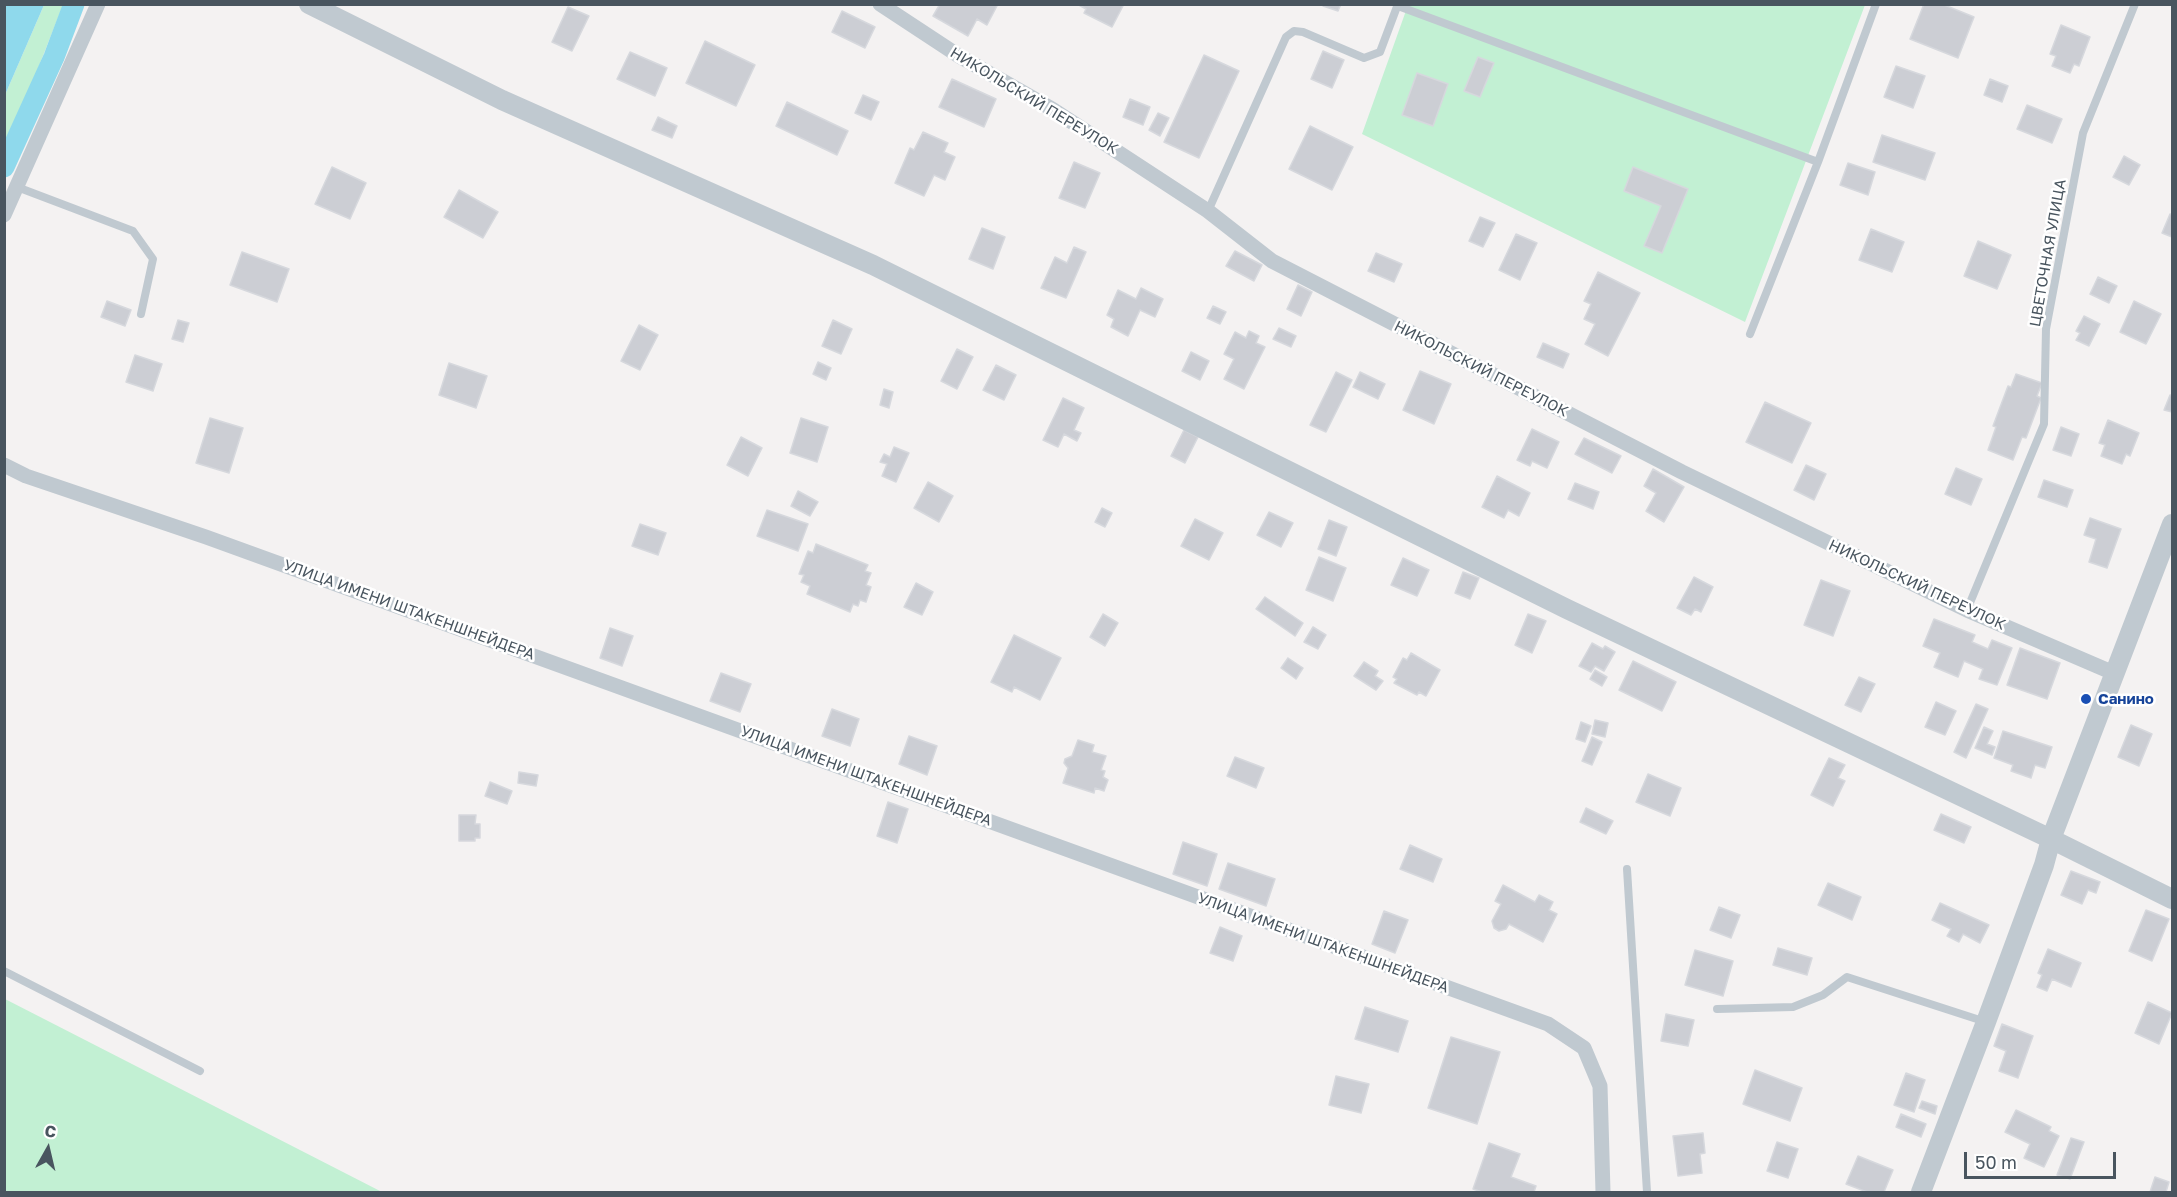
<!DOCTYPE html>
<meta charset="utf-8">
<style>
body{margin:0}
#map{position:relative;width:2177px;height:1197px;overflow:hidden;background:#f4f2f2;font-family:"Golos Text",sans-serif}
canvas{display:block}
.frame{position:absolute;inset:0;border:6px solid #49555f;pointer-events:none}
.north{position:absolute;left:18px;top:1119px;width:60px;height:60px;-webkit-text-stroke:4px #fff;paint-order:stroke;rotate:8deg;font-size:16px;font-weight:700;line-height:24px;text-align:center;color:#49555f}
.north::after{content:'';display:block;margin:auto;width:21px;height:27px;background:#49555f;clip-path:polygon(50% 0,100% 100%,50% 72%,0 100%)}
.scale{position:absolute;left:1964px;top:1152px;width:152px;height:27px;box-sizing:border-box;border:3px solid #49555f;border-top:0;padding-left:8px;font-size:18px;line-height:21px;white-space:nowrap;color:#49555f;-webkit-text-stroke:4px #fff;paint-order:stroke}
</style>
<div id="map">
<canvas width="2177" height="1197"></canvas>
<div class="frame"></div>
<div class="north">С</div>
<div class="scale">50 m</div>
</div>
<script>
const ctx = document.querySelector('canvas').getContext('2d');
ctx.lineJoin = 'round';
function fillPath(path, color) {
  ctx.fillStyle = color;
  ctx.fill(path, 'evenodd');
}
function shape(rows) {
  const path = new Path2D();
  for (const r of rows) {
    path.moveTo(r[0], r[1]);
    for (let i = 2; i < r.length; i += 2) path.lineTo(r[i], r[i + 1]);
  }
  return path;
}
function trace(path, color, width, dash) {
  ctx.strokeStyle = color;
  ctx.lineWidth = width;
  ctx.lineCap = dash ? 'butt' : 'round';
  ctx.setLineDash(dash || []);
  ctx.stroke(path);
}
function label(font, color, halo, rows, align = 'center') {
  ctx.font = font + ' "Golos Text",sans-serif';
  ctx.lineWidth = 5;
  ctx.setLineDash([]);
  ctx.textBaseline = 'middle';
  ctx.strokeStyle = halo;
  ctx.fillStyle = color;
  for (const [text, x, y, turn = 0] of rows) {
    ctx.save();
    ctx.translate(x, y);
    ctx.rotate((+turn || 0) * Math.PI / 180);
    ctx.textAlign = isNaN(turn) ? turn : align;
    if (halo) ctx.strokeText(text, 0, 0);
    ctx.fillText(text, 0, 0);
    ctx.restore();
  }
}
fillPath(shape([
 [44,5,63,5,5,152,5,95],
 [1408,5,1865,5,1745,322,1362,134],
 [5,999,382,1192,5,1192]
]), '#c2f0d3');
fillPath(shape([
 [5,4,44,5,5,95,4,5]
]), '#8fd9ec');
trace(shape([
 [4,167,54,57,74,4]
]), '#8fd9ec', 21);
const building = shape([
 [940,4,998,4,987,25,977,19,968,36,933,16,940,4],
 [1077,4,1124,4,1112,27,1084,13,1086,9,1077,4],
 [1324,4,1341,4,1338,11,1323,6,1324,4],
 [1924,4,1942,4,1974,17,1958,58,1910,39,1924,4],
 [568,7,589,16,572,51,552,42,568,7],
 [842,11,875,27,865,48,832,32,842,11],
 [2061,25,2090,37,2079,66,2074,64,2070,73,2052,66,2056,56,2050,54,2061,25],
 [705,41,755,65,736,106,686,83,705,41],
 [1323,51,1344,60,1332,88,1311,79,1323,51],
 [630,52,667,68,655,96,617,79,630,52],
 [1204,55,1239,71,1199,158,1164,142,1204,55],
 [1478,57,1494,63,1480,97,1464,91,1478,57],
 [1896,66,1925,76,1913,108,1884,97,1896,66],
 [1417,73,1448,84,1433,126,1402,115,1417,73],
 [952,79,996,99,984,127,939,107,952,79],
 [1990,79,2008,86,2002,102,1984,95,1990,79],
 [863,95,879,102,871,120,855,113,863,95],
 [1130,99,1150,107,1143,125,1123,117,1130,99],
 [787,102,848,131,837,155,776,126,787,102],
 [2027,105,2062,119,2052,143,2017,129,2027,105],
 [1158,113,1169,118,1160,136,1149,130,1158,113],
 [658,117,677,126,672,138,652,130,658,117],
 [1310,126,1353,147,1332,190,1289,169,1310,126],
 [923,132,948,143,944,152,955,157,945,180,934,175,924,196,895,183,910,148,914,150,923,132],
 [1882,135,1935,153,1925,180,1873,162,1882,135],
 [2124,156,2140,165,2129,185,2113,177,2124,156],
 [1074,162,1100,173,1085,208,1059,198,1074,162],
 [1848,163,1875,172,1868,195,1840,185,1848,163],
 [332,167,366,183,350,219,315,204,332,167],
 [1633,167,1688,189,1662,253,1644,246,1661,206,1624,191,1633,167],
 [459,190,498,212,483,238,444,217,459,190],
 [2170,214,2172,215,2172,237,2162,233,2170,214],
 [1480,217,1495,223,1483,247,1469,241,1480,217],
 [982,228,1005,237,993,269,969,259,982,228],
 [1871,229,1904,242,1892,272,1859,260,1871,229],
 [1516,234,1537,243,1520,280,1499,270,1516,234],
 [1978,241,2011,255,1997,289,1964,276,1978,241],
 [1074,247,1086,252,1066,298,1041,288,1055,257,1067,263,1074,247],
 [1235,251,1262,265,1254,281,1226,266,1235,251],
 [242,252,289,269,277,302,230,285,242,252],
 [1376,253,1402,264,1394,282,1368,271,1376,253],
 [1598,272,1640,293,1608,356,1585,344,1595,324,1584,319,1591,304,1584,301,1598,272],
 [2098,277,2117,286,2109,303,2090,294,2098,277],
 [1298,285,1312,292,1301,316,1287,309,1298,285],
 [1141,288,1163,299,1155,317,1140,310,1128,336,1111,327,1114,319,1107,315,1118,290,1136,299,1141,288],
 [107,301,131,310,125,326,101,317,107,301],
 [2134,301,2161,314,2146,344,2120,332,2134,301],
 [1213,306,1226,312,1220,324,1207,318,1213,306],
 [2084,316,2100,324,2089,346,2076,340,2080,333,2076,331,2084,316],
 [178,320,189,323,183,342,172,339,178,320],
 [833,320,852,329,841,354,822,346,833,320],
 [639,325,658,335,640,370,621,361,639,325],
 [1279,328,1296,336,1291,347,1273,339,1279,328],
 [1249,331,1259,336,1256,343,1265,347,1244,389,1224,379,1234,359,1224,354,1235,332,1246,338,1249,331],
 [1543,343,1569,354,1563,368,1537,357,1543,343],
 [957,349,973,357,957,389,941,381,957,349],
 [1191,352,1209,361,1200,380,1182,371,1191,352],
 [135,355,162,364,153,391,126,382,135,355],
 [818,362,831,368,826,380,813,374,818,362],
 [449,363,487,376,476,408,439,395,449,363],
 [996,365,1016,375,1004,400,983,390,996,365],
 [1420,371,1451,384,1434,424,1403,410,1420,371],
 [1336,372,1352,380,1326,432,1310,425,1336,372],
 [1360,372,1385,384,1378,399,1353,387,1360,372],
 [2016,374,2042,383,2037,396,2041,398,2026,438,2022,437,2013,460,1988,450,1996,427,1993,426,2008,386,2011,387,2016,374],
 [884,389,893,392,889,408,880,405,884,389],
 [2170,395,2172,396,2172,412,2164,410,2170,395],
 [1063,398,1084,408,1074,430,1081,433,1077,441,1064,434,1058,447,1043,440,1063,398],
 [1765,402,1811,423,1792,463,1746,442,1765,402],
 [210,418,243,428,229,473,196,463,210,418],
 [801,418,828,427,817,462,790,453,801,418],
 [2108,420,2139,433,2130,456,2126,454,2122,464,2101,456,2105,445,2099,443,2108,420],
 [2061,427,2079,434,2071,456,2053,450,2061,427],
 [1532,429,1559,442,1547,468,1532,461,1530,466,1517,460,1532,429],
 [1184,430,1198,437,1185,463,1171,456,1184,430],
 [741,437,762,448,748,476,727,465,741,437],
 [1584,438,1621,456,1612,473,1575,454,1584,438],
 [894,447,909,453,896,482,882,476,887,464,880,462,884,454,890,457,894,447],
 [1806,465,1826,474,1814,500,1794,490,1806,465],
 [1956,468,1982,479,1971,505,1945,494,1956,468],
 [1653,469,1684,487,1664,522,1646,511,1656,493,1644,486,1653,469],
 [1497,476,1530,493,1519,516,1508,510,1504,518,1482,507,1497,476],
 [2044,480,2073,490,2067,507,2038,497,2044,480],
 [928,482,953,496,939,522,914,508,928,482],
 [1575,483,1599,492,1593,509,1568,499,1575,483],
 [798,491,818,502,810,516,791,506,798,491],
 [1102,508,1112,513,1105,527,1095,522,1102,508],
 [767,510,808,524,798,551,757,536,767,510],
 [1269,512,1293,523,1281,547,1257,535,1269,512],
 [2090,518,2121,529,2107,568,2089,562,2096,539,2084,535,2090,518],
 [1195,519,1223,533,1209,560,1181,546,1195,519],
 [1329,520,1347,527,1336,556,1318,549,1329,520],
 [640,524,666,533,658,555,632,546,640,524],
 [816,544,868,565,865,571,871,573,866,585,871,587,866,602,860,600,858,606,853,604,850,612,807,594,810,586,801,582,804,575,799,574,808,551,813,553,816,544],
 [1319,557,1346,568,1333,601,1306,590,1319,557],
 [1403,558,1429,570,1417,596,1391,585,1403,558],
 [1463,572,1479,578,1470,599,1455,593,1463,572],
 [1694,577,1713,587,1701,612,1695,609,1691,615,1677,608,1694,577],
 [1821,580,1850,591,1833,636,1804,625,1821,580],
 [916,583,933,592,922,615,904,607,916,583],
 [1265,597,1303,623,1295,636,1256,609,1265,597],
 [1103,614,1118,623,1105,646,1090,637,1103,614],
 [1528,614,1546,621,1532,653,1515,645,1528,614],
 [1934,619,1975,635,1972,642,1988,649,1992,640,2012,648,1997,685,1979,679,1983,669,1964,661,1958,677,1934,667,1940,653,1923,646,1934,619],
 [1313,627,1326,635,1318,649,1304,642,1313,627],
 [610,628,633,636,622,666,600,658,610,628],
 [1014,635,1061,658,1040,700,1014,687,1012,692,991,682,1014,635],
 [1592,643,1603,649,1605,646,1615,652,1604,671,1595,666,1591,672,1579,666,1592,643],
 [2020,648,2060,663,2047,699,2007,685,2020,648],
 [1411,653,1440,670,1426,696,1419,692,1417,695,1394,683,1397,679,1393,677,1403,658,1407,660,1411,653],
 [1288,658,1303,668,1296,679,1281,668,1288,658],
 [1633,661,1676,682,1662,711,1619,690,1633,661],
 [1364,662,1378,671,1375,676,1383,681,1376,690,1354,676,1364,662],
 [1595,670,1607,677,1602,686,1590,679,1595,670],
 [721,673,751,684,740,712,710,701,721,673],
 [1859,677,1875,684,1861,712,1845,705,1859,677],
 [1936,702,1956,711,1945,735,1925,727,1936,702],
 [1976,704,1988,709,1966,758,1954,752,1976,704],
 [832,709,859,719,850,746,822,736,832,709],
 [1595,720,1608,723,1605,737,1592,734,1595,720],
 [1581,722,1591,726,1585,742,1576,739,1581,722],
 [2131,725,2152,734,2139,766,2118,757,2131,725],
 [1984,727,1993,731,1987,744,1995,747,1992,755,1975,748,1984,727],
 [2003,731,2052,747,2045,768,2035,765,2031,778,2011,771,2013,765,1994,758,2003,731],
 [909,736,937,746,927,775,899,764,909,736],
 [1592,737,1602,742,1592,765,1582,761,1592,737],
 [1078,740,1094,745,1092,752,1106,756,1101,770,1105,771,1103,777,1108,780,1104,791,1095,788,1094,793,1063,783,1068,768,1064,763,1065,759,1072,756,1078,740],
 [1235,757,1264,768,1256,788,1227,776,1235,757],
 [1829,758,1845,765,1838,778,1845,781,1833,806,1811,795,1829,758],
 [519,772,538,775,536,786,518,783,519,772],
 [1648,774,1681,788,1670,816,1636,802,1648,774],
 [490,782,512,791,507,804,485,796,490,782],
 [888,802,908,809,897,843,877,836,888,802],
 [1586,808,1613,821,1606,834,1580,822,1586,808],
 [1941,814,1971,827,1964,843,1934,830,1941,814],
 [459,815,476,815,475,824,480,824,480,838,475,838,475,841,459,841,459,815],
 [1183,842,1217,854,1207,886,1173,874,1183,842],
 [1410,845,1442,859,1433,882,1400,869,1410,845],
 [1228,863,1275,879,1266,906,1219,889,1228,863],
 [2071,871,2100,882,2096,893,2088,890,2082,904,2061,895,2071,871],
 [1828,883,1861,897,1852,920,1818,905,1828,883],
 [1503,885,1535,902,1539,895,1553,902,1549,910,1557,914,1543,942,1509,924,1506,929,1499,931,1494,928,1492,921,1501,904,1495,901,1503,885],
 [1940,903,1989,925,1980,943,1963,934,1959,942,1947,936,1951,929,1932,920,1940,903],
 [1719,907,1740,915,1731,938,1710,930,1719,907],
 [2146,910,2169,919,2152,961,2129,951,2146,910],
 [1384,911,1408,920,1395,953,1372,944,1384,911],
 [1220,927,1242,936,1233,961,1210,953,1220,927],
 [1778,948,1812,958,1807,975,1773,965,1778,948],
 [2048,949,2081,963,2071,987,2052,979,2047,991,2037,987,2042,975,2038,973,2048,949],
 [1695,950,1733,961,1723,996,1685,985,1695,950],
 [2148,1002,2172,1013,2159,1044,2135,1033,2148,1002],
 [1365,1007,1408,1021,1398,1052,1355,1039,1365,1007],
 [1666,1014,1694,1020,1688,1046,1661,1041,1666,1014],
 [2002,1024,2033,1036,2018,1078,1999,1071,2006,1051,1994,1046,2002,1024],
 [1451,1037,1500,1052,1477,1124,1428,1108,1451,1037],
 [1755,1070,1802,1088,1790,1121,1743,1104,1755,1070],
 [1906,1073,1925,1080,1914,1112,1894,1105,1906,1073],
 [1336,1076,1369,1084,1361,1113,1329,1105,1336,1076],
 [1922,1101,1937,1106,1935,1114,1919,1108,1922,1101],
 [2016,1110,2051,1127,2049,1131,2059,1136,2044,1167,2024,1158,2030,1144,2005,1132,2016,1110],
 [1901,1114,1926,1124,1921,1137,1896,1127,1901,1114],
 [1703,1133,1705,1153,1700,1154,1702,1173,1678,1176,1673,1136,1703,1133],
 [2071,1138,2084,1142,2070,1179,2057,1175,2071,1138],
 [1777,1142,1798,1149,1788,1178,1767,1171,1777,1142],
 [1489,1143,1520,1154,1511,1177,1536,1186,1534,1192,1482,1192,1473,1189,1489,1143],
 [1858,1156,1893,1170,1884,1192,1867,1192,1846,1184,1858,1156],
 [2155,1177,2169,1182,2166,1192,2150,1192,2155,1177]
]);
fillPath(building, '#ccced4');
trace(building, '#d6d8dd', 1.5);
trace(shape([
 [1398,6,1818,162],
 [17,187,133,231,153,259,141,314],
 [1208,211,1286,37,1294,31,1303,32,1364,58,1380,52,1398,4],
 [1750,334,1818,162,1876,4],
 [1967,610,2044,424,2046,329,2083,133,2135,4],
 [1627,869,1647,1192],
 [4,971,200,1071],
 [1717,1009,1793,1007,1823,995,1847,977,1986,1022]
]), '#c0c9d0', 8);
trace(shape([
 [880,4,959,56,1052,109,1208,211,1272,261,1682,472,1967,610,2116,674],
 [4,215,98,4],
 [4,465,26,476,206,537,1548,1024,1584,1048,1600,1086,1603,1192]
]), '#c0c9d0', 15);
trace(shape([
 [309,4,502,100,873,265,1567,609,2051,839,2172,899],
 [1921,1192,1986,1022,2044,865,2051,839,2172,524]
]), '#c0c9d0', 20);
for (const [x, y, r, color] of [
 [2086,699,6,"#1a4fb4"]
]) {
  const dot = new Path2D();
  dot.arc(x, y, r, 0, 2 * Math.PI);
  ctx.fillStyle = color;
  ctx.fill(dot);
  trace(dot, '#fff', 2);
}
label('15px', '#49555f', '#fff', [
 ["НИКОЛЬСКИЙ ПЕРЕУЛОК",1034,101,31],
 ["ЦВЕТОЧНАЯ УЛИЦА",2048,253,-80],
 ["НИКОЛЬСКИЙ ПЕРЕУЛОК",1481,369,27],
 ["НИКОЛЬСКИЙ ПЕРЕУЛОК",1917,585,25],
 ["УЛИЦА ИМЕНИ ШТАКЕНШНЕЙДЕРА",409,610,20],
 ["УЛИЦА ИМЕНИ ШТАКЕНШНЕЙДЕРА",866,776,20],
 ["УЛИЦА ИМЕНИ ШТАКЕНШНЕЙДЕРА",1323,943,20]
]);
label('bold 15px', '#164399', '#fff', [
 ["Санино",2098,699]
], 'left');
</script>
